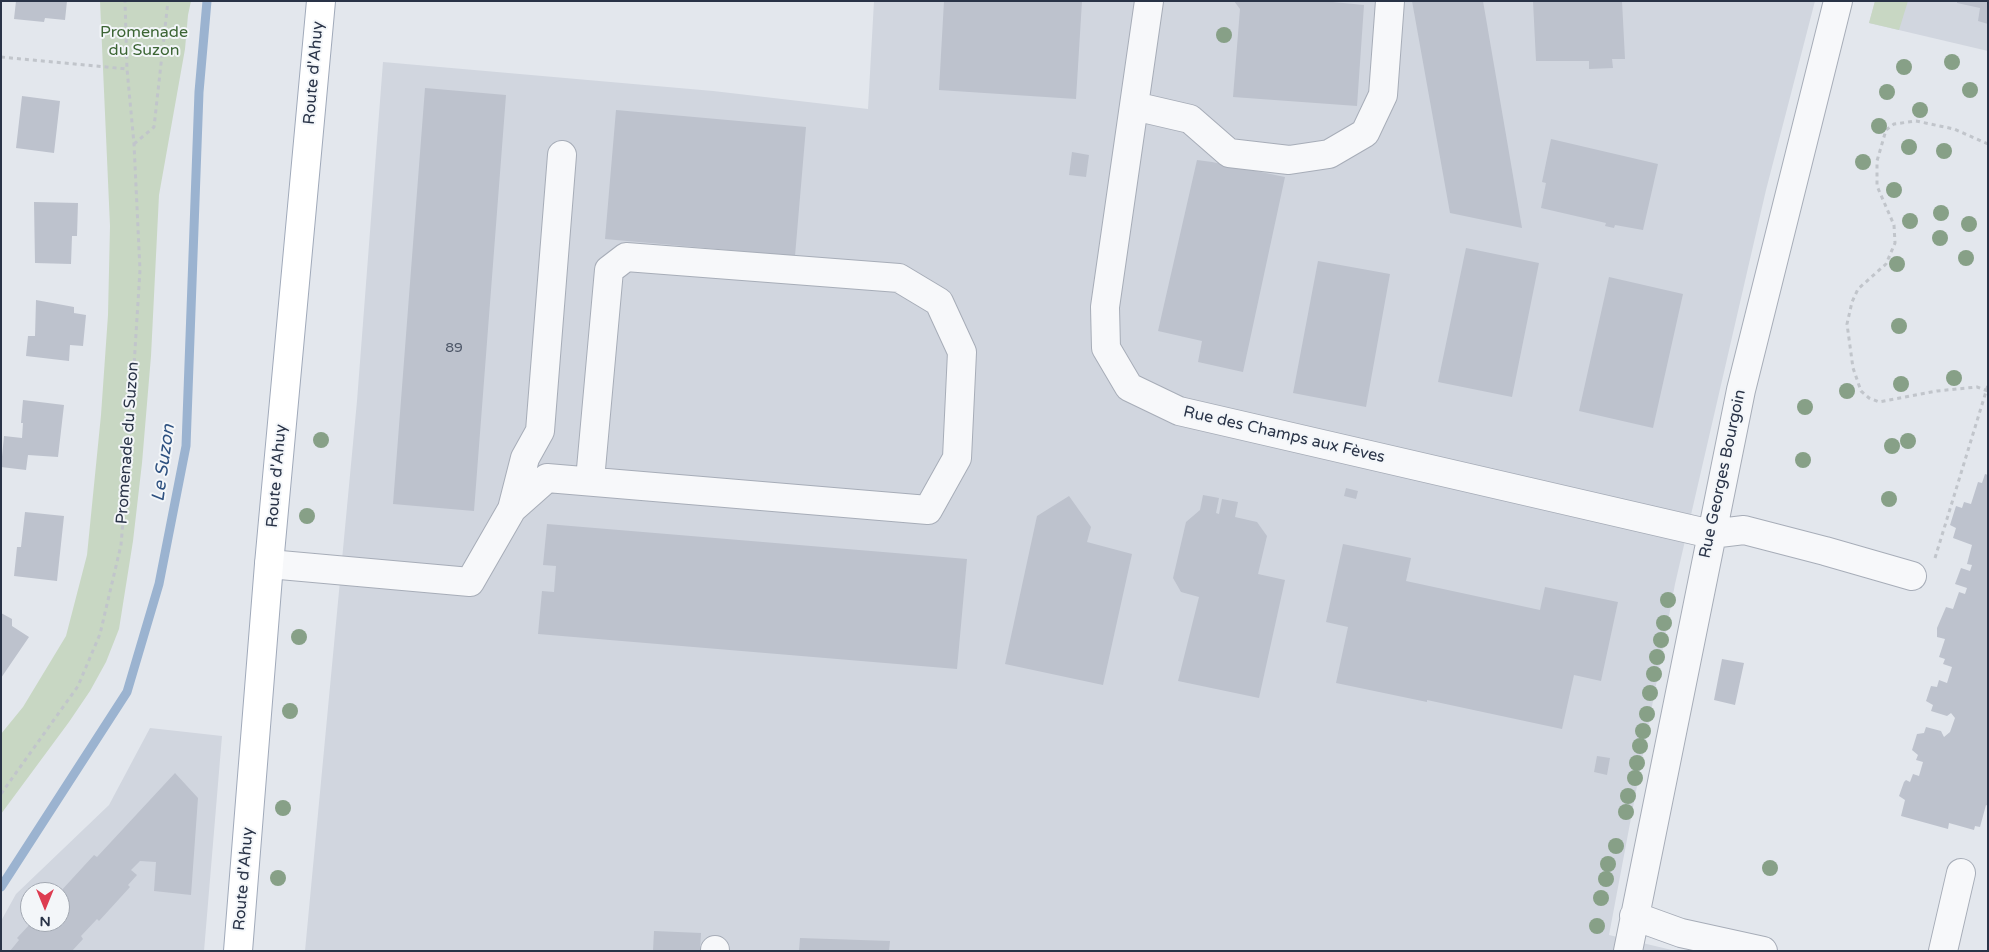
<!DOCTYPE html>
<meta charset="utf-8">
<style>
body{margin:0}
#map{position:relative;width:1989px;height:952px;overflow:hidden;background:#e3e7ed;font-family:"Varela Round",sans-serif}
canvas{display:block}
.frame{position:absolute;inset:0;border:2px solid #293347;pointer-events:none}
.north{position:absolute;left:20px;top:882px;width:50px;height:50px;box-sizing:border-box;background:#f3f6f9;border:1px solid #a2a8b2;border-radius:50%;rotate:180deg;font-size:14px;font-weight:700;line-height:20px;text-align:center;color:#293347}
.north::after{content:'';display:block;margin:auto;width:18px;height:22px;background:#dd3c51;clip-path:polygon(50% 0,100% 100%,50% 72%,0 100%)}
</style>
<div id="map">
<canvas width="1989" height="952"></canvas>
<div class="frame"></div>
<div class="north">N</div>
</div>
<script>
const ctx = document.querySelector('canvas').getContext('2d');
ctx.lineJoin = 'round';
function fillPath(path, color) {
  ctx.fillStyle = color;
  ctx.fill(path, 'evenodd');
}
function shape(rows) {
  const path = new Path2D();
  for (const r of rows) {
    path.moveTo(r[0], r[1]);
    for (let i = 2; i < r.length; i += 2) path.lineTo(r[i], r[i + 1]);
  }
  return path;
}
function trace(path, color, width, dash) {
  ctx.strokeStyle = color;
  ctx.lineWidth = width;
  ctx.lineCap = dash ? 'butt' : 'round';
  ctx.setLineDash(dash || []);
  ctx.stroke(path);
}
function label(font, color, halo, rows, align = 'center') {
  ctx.font = font + ' "Varela Round",sans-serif';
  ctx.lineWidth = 4;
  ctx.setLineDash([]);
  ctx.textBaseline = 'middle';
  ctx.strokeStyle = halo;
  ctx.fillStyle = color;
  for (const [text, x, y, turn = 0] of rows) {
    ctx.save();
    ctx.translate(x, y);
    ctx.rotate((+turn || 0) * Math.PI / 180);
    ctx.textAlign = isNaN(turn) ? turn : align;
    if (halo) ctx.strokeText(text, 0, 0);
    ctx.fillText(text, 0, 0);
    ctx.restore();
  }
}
fillPath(shape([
 [874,1,1815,1,1766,190,1675,584,1609,935,1676,951,305,951,357,401,383,62,713,91,868,109],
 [1875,1,1988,1,1988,51,1869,23],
 [150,728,222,736,204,951,1,951,1,921,16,894,109,805],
 [30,892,60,892,60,922,30,922]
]), '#d1d6df');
fillPath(shape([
 [100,1,191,1,188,15,185,49,159,195,151,356,142,463,133,541,119,629,106,662,90,691,69,722,1,814,1,734,23,707,66,636,87,555,101,415,108,315,110,226],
 [1875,1,1908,1,1899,30,1869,23]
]), '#c8d7c3');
trace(shape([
 [1,887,127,692,159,584,186,446,199,92,207,1]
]), '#9bb3d0', 9);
fillPath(shape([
 [16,1,67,1,65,20,45,18,44,22,14,19],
 [944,1,1082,1,1076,99,939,90],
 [1234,1,1322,1,1364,5,1357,106,1233,97,1240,9],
 [1412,1,1483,1,1522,228,1450,213],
 [1533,1,1622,1,1625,59,1612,59,1613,68,1589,69,1589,61,1536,61],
 [1957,1,1988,1,1988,24,1978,21,1980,8,1957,3],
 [425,88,506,95,474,511,393,504],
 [22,96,60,101,54,153,16,148],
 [616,110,806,127,795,256,605,239],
 [1551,139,1658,164,1643,230,1615,225,1614,228,1605,226,1606,223,1541,208,1546,183,1542,182],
 [1072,152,1089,155,1086,177,1069,175],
 [1197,160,1212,162,1285,177,1243,372,1198,362,1202,341,1158,331],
 [34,202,78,203,77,236,72,236,71,264,35,263],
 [1466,248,1539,263,1512,397,1438,382],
 [1318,261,1390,274,1366,407,1293,393],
 [1609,277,1683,294,1653,428,1579,411],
 [36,300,74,307,74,313,86,315,83,346,70,345,69,361,26,356,28,336,35,336],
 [23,400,64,405,58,457,28,455,26,470,1,467,4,436,22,438,23,423,21,423],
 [1985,474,1988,475,1988,806,1986,805,1980,827,1975,826,1974,830,1949,823,1948,829,1901,816,1905,800,1899,796,1904,782,1906,780,1910,782,1913,774,1919,776,1923,762,1916,760,1918,755,1912,750,1917,734,1924,733,1926,727,1941,731,1944,737,1950,732,1955,718,1951,713,1947,716,1931,711,1933,705,1926,701,1931,686,1937,687,1939,680,1947,683,1952,667,1943,664,1945,659,1939,657,1945,639,1937,637,1937,628,1946,607,1953,609,1959,592,1965,594,1967,588,1955,584,1961,568,1970,571,1972,565,1967,564,1972,545,1953,538,1956,528,1950,525,1956,506,1962,508,1964,502,1971,504,1978,482,1982,483],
 [1346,488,1358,491,1356,499,1344,496],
 [1203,495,1219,498,1216,513,1219,514,1222,499,1238,502,1235,517,1257,522,1267,536,1258,574,1285,580,1259,698,1178,681,1199,597,1181,592,1173,578,1186,522,1200,510],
 [1069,496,1091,527,1087,542,1132,554,1103,685,1005,664,1037,516],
 [25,512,64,516,57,581,14,576,17,547,21,547],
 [547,524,967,559,957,669,538,634,542,591,554,592,556,566,543,565],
 [1343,544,1411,558,1406,581,1471,595,1540,610,1545,587,1618,602,1601,681,1574,675,1562,729,1427,700,1427,702,1336,683,1348,627,1326,622],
 [1,613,12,619,12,626,29,637,1,678],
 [1722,659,1744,663,1735,705,1714,700],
 [1597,756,1610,758,1607,775,1594,772],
 [175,773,198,798,191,895,154,891,156,862,140,861,131,870,137,875,128,885,130,887,99,921,97,919,81,936,83,939,72,951,10,951,19,940,17,938,32,922,60,922,60,892,94,855,97,857],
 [654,931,701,933,700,951,653,951],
 [800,938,890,941,889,951,799,951]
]), '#bdc2cd');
const minor = shape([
 [1149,1,1105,307,1106,348,1129,387,1179,411,1711,534,1744,530,1825,551,1912,576],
 [1134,106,1190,119,1229,153,1289,160,1329,154,1365,133,1383,95,1390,1],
 [512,509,525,458,540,431,562,155],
 [269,564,470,582,512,509,547,478,928,510,957,458,962,352,939,302,899,278,626,257,609,270,590,480],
 [1634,916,1681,933,1763,951],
 [715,951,715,950],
 [1628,951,1741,390,1838,1],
 [1943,951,1961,873]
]);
const major = shape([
 [238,951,269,564,321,1]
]);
trace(minor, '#a7adb8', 30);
trace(major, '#a1aaba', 30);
trace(shape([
 [1,57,127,69],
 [134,144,154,127,168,1],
 [1988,144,1954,129,1916,121,1894,124,1886,130,1877,161,1877,186,1894,225,1895,243,1886,264,1858,289,1852,302,1847,324,1853,368,1861,391,1869,398,1879,402,1937,391,1977,387,1988,391],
 [1935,558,1988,385],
 [1,794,78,686,100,634,121,545,128,461,140,270,134,144,127,69,125,1]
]), '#c1c5cb', 3, [4, 4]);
trace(minor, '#f7f8fa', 28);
trace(major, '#fff', 28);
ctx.fillStyle = '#87a087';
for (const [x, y] of [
 [1224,35],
 [1952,62],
 [1904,67],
 [1970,90],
 [1887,92],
 [1920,110],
 [1879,126],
 [1909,147],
 [1944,151],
 [1863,162],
 [1894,190],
 [1941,213],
 [1910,221],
 [1969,224],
 [1940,238],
 [1966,258],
 [1897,264],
 [1899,326],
 [1954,378],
 [1901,384],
 [1847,391],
 [1805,407],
 [321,440],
 [1908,441],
 [1892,446],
 [1803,460],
 [1889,499],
 [307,516],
 [1668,600],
 [1664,623],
 [299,637],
 [1661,640],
 [1657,657],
 [1654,674],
 [1650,693],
 [290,711],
 [1647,714],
 [1643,731],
 [1640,746],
 [1637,763],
 [1635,778],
 [1628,796],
 [283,808],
 [1626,812],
 [1616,846],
 [1608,864],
 [1770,868],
 [278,878],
 [1606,879],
 [1601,898],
 [1597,926]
]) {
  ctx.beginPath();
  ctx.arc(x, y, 8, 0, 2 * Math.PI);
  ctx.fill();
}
label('14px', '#4e5768', null, [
 ["89",454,348]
]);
label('16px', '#3c6534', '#f3f6f9', [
 ["Promenade",144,33],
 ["du Suzon",144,51]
]);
label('16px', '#293347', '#f3f6f9', [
 ["Route d'Ahuy",314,73,-85],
 ["Rue des Champs aux Fèves",1284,435,13],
 ["Promenade du Suzon",128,443,-86],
 ["Rue Georges Bourgoin",1723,474,-78],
 ["Route d'Ahuy",277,476,-85],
 ["Route d'Ahuy",244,879,-85]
]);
label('italic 18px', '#2e5180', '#f3f6f9', [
 ["Le Suzon",164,463,-82]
]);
</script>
